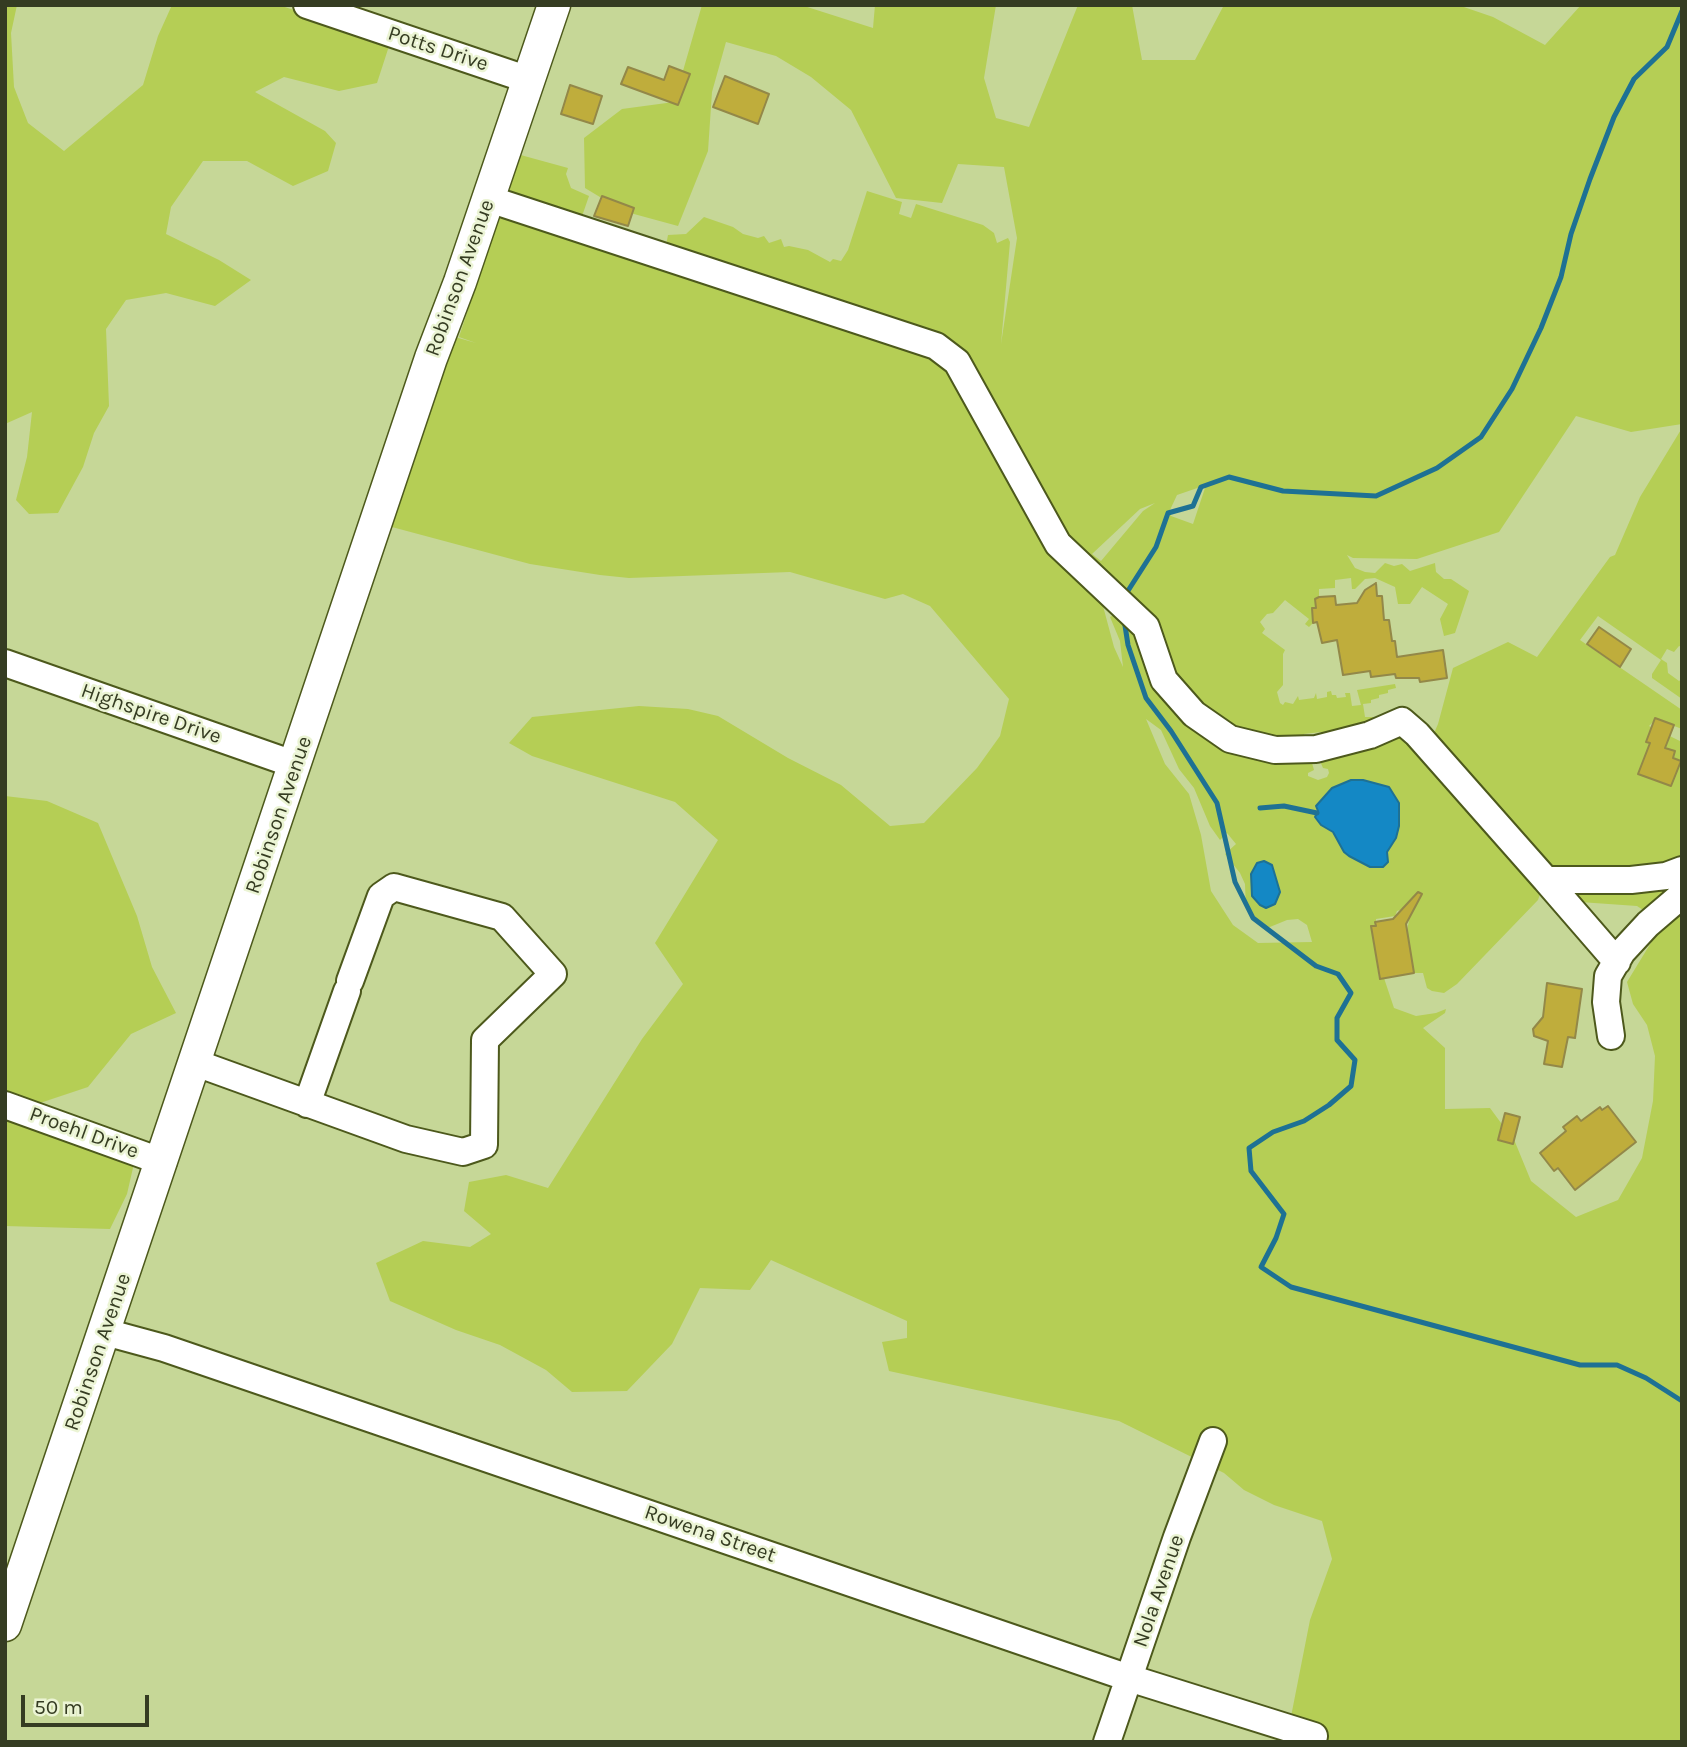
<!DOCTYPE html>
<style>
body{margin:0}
#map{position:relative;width:1687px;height:1747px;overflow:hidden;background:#c6d797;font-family:Karla,sans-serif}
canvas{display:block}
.frame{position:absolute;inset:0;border:7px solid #353c22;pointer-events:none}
.scale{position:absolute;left:21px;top:1695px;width:128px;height:32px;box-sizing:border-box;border:4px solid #353c22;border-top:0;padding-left:9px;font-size:21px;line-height:24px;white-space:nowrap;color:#353c22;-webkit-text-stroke:5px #ebf4d4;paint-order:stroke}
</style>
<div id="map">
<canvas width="1687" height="1747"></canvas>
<div class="frame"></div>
<div class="scale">50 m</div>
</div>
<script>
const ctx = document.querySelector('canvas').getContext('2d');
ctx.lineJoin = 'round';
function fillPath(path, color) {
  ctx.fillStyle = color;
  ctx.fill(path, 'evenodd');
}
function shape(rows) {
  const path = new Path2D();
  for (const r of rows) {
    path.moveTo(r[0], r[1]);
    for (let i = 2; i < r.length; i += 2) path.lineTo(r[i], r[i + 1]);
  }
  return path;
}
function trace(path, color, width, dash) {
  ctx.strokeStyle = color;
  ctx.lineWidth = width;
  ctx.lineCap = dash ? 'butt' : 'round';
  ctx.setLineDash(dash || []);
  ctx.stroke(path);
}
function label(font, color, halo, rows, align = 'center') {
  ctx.font = font + ' Karla,sans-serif';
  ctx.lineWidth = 5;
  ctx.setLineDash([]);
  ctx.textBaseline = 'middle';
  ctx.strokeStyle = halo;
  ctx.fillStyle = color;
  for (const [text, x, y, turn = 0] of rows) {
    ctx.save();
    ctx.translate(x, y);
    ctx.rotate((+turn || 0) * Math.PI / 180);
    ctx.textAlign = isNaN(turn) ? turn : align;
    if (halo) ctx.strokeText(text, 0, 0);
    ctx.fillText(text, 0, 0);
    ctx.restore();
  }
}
fillPath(shape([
 [5,5,17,5,11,33,14,87,28,123,64,151,143,85,158,36,172,5,279,5,390,43,377,83,339,91,284,77,255,92,325,131,336,143,328,171,293,186,247,161,203,161,171,207,166,234,219,260,251,280,215,306,166,293,126,300,106,329,109,406,94,433,83,467,58,513,29,514,16,500,27,457,32,412,5,424],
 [702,5,801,5,873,28,875,5,996,5,984,78,996,118,1029,127,1078,5,1132,5,1142,60,1195,60,1224,5,1458,5,1493,17,1545,45,1581,5,1682,5,1682,424,1631,432,1576,416,1499,532,1417,559,1353,558,1347,555,1355,568,1365,572,1375,573,1385,563,1394,566,1402,564,1410,571,1435,563,1436,572,1444,579,1451,579,1469,591,1455,633,1444,636,1440,619,1448,604,1422,587,1410,604,1398,604,1395,587,1375,578,1365,579,1355,589,1352,589,1351,578,1335,580,1335,588,1319,589,1319,598,1316,608,1312,609,1313,623,1309,627,1305,624,1309,619,1285,600,1273,613,1267,614,1260,622,1265,629,1262,633,1285,650,1283,654,1283,685,1277,692,1280,703,1283,705,1285,702,1293,704,1298,696,1299,700,1314,698,1316,693,1317,699,1327,697,1327,692,1331,691,1332,695,1336,695,1337,698,1346,697,1345,693,1350,693,1352,706,1361,705,1357,690,1395,684,1396,688,1388,690,1388,693,1379,695,1379,698,1371,700,1371,703,1363,704,1365,717,1373,717,1373,722,1322,737,1321,732,1304,734,1305,739,1279,743,1278,736,1262,738,1261,731,1250,733,1230,729,1211,717,1173,673,1153,619,1139,601,1135,601,1113,580,1111,574,1097,569,1096,580,1114,647,1123,667,1120,641,1110,617,1118,613,1138,638,1158,693,1269,762,1312,763,1314,770,1308,773,1308,776,1318,780,1327,777,1329,773,1328,769,1323,768,1320,761,1397,733,1408,736,1541,891,1538,900,1457,984,1444,993,1432,991,1427,988,1423,973,1414,973,1407,931,1410,915,1406,908,1397,911,1395,916,1376,919,1376,926,1371,927,1379,978,1384,978,1394,1008,1416,1016,1436,1013,1446,1009,1445,1013,1423,1028,1445,1048,1445,1109,1490,1108,1515,1142,1531,1181,1576,1217,1618,1200,1642,1158,1653,1101,1655,1056,1647,1025,1633,1004,1627,982,1663,923,1637,906,1580,902,1428,747,1438,724,1453,668,1508,642,1537,657,1610,557,1615,555,1640,497,1682,428,1682,647,1679,646,1674,652,1667,649,1661,659,1667,663,1668,673,1679,681,1682,679,1682,699,1652,678,1652,674,1661,660,1598,616,1580,640,1682,710,1682,729,1656,719,1649,726,1682,742,1682,1742,1286,1742,1310,1620,1332,1559,1322,1521,1274,1505,1244,1490,1224,1473,1119,1421,889,1371,882,1342,907,1338,907,1321,771,1260,750,1290,700,1288,672,1344,627,1391,572,1392,546,1370,500,1345,456,1330,390,1301,376,1263,423,1241,470,1247,491,1234,464,1211,469,1182,506,1175,548,1188,642,1039,683,984,655,943,718,840,675,802,532,756,509,743,532,717,639,706,688,709,718,716,788,758,841,785,890,826,924,823,977,768,1000,736,1009,699,930,606,903,594,885,599,790,572,629,578,600,575,530,564,377,523,441,333,476,343,459,337,498,219,509,217,940,361,954,376,989,450,1023,501,955,350,665,251,668,235,686,234,704,217,733,227,743,234,758,238,764,236,769,243,781,239,784,247,789,246,808,250,830,262,833,259,841,261,848,250,867,191,902,202,899,214,911,218,916,204,983,225,994,233,997,243,1008,238,1010,242,1001,344,1017,238,1004,167,958,164,942,203,896,198,851,110,811,77,776,56,726,42,712,92,708,151,678,226,623,211,585,188,584,138,622,109,674,102],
 [1206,485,1193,524,1171,516,1170,510,1177,495],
 [1155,503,1143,511,1101,561,1092,554,1140,509],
 [1146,719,1161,730,1179,769,1194,788,1210,826,1220,840,1227,833,1236,844,1225,854,1240,873,1245,884,1246,909,1265,929,1287,920,1298,919,1307,925,1312,942,1258,943,1233,925,1211,891,1201,835,1189,794,1165,764],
 [517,154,568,168,566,174,571,188,589,196,580,222,517,198,507,186],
 [5,796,47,801,98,823,137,916,152,967,176,1013,131,1034,88,1087,40,1103,5,1093],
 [5,1118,135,1159,127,1194,110,1229,5,1226]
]), '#b5ce55');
const water = shape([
 [1351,780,1363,780,1389,787,1399,803,1399,826,1396,838,1387,852,1388,862,1383,867,1370,867,1349,856,1344,852,1333,832,1321,825,1315,817,1318,811,1316,806,1332,788,1351,780],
 [1264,861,1272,865,1280,892,1275,904,1266,908,1260,905,1252,896,1251,874,1257,863,1264,861]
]);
fillPath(water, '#1488c5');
trace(water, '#1e7194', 2);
trace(shape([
 [1124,597,1156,547,1168,513,1193,506,1201,487,1229,477,1283,491,1376,496,1437,468,1481,437,1512,389,1541,328,1561,277,1571,234,1590,179,1614,117,1634,79,1667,47,1682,11],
 [1124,619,1128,645,1146,698,1171,731,1217,803,1235,882,1253,918,1316,966,1338,974,1351,993,1337,1018,1337,1040,1355,1060,1351,1086,1329,1105,1304,1121,1273,1132,1249,1148,1251,1171,1284,1214,1276,1238,1261,1267,1291,1287,1580,1365,1617,1365,1646,1378,1682,1401],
 [1260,808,1284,806,1317,813]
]), '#1e7194', 5);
const building = shape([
 [669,66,690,74,678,105,621,84,628,67,664,80,669,66],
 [725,76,769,94,758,124,713,107,725,76],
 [570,85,602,96,593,124,561,114,570,85],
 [602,196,634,208,628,226,594,216,602,196],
 [1376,583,1377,596,1382,596,1384,620,1389,620,1392,641,1395,641,1397,657,1443,650,1447,678,1420,682,1419,678,1396,678,1395,674,1371,677,1370,671,1343,675,1337,640,1322,643,1317,622,1313,623,1312,608,1316,608,1315,599,1319,597,1335,596,1336,605,1357,603,1365,590,1376,583],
 [1599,627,1631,649,1620,667,1587,644,1599,627],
 [1655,718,1674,725,1665,748,1675,751,1673,758,1681,761,1671,786,1638,774,1650,743,1646,742,1655,718],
 [1418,892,1422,894,1406,924,1414,973,1380,979,1371,926,1376,926,1375,922,1393,919,1418,892],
 [1547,983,1582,989,1575,1038,1568,1037,1562,1067,1544,1064,1548,1041,1534,1036,1533,1029,1543,1017,1547,983],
 [1608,1106,1636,1142,1575,1190,1558,1168,1554,1171,1540,1153,1566,1131,1563,1127,1577,1116,1581,1121,1600,1107,1602,1110,1608,1106],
 [1505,1113,1520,1117,1513,1144,1498,1140,1505,1113]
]);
fillPath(building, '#bfad3c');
trace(building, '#938848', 2);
const minor = shape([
 [307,5,529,80],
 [489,199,936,346,957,362,1058,544,1146,627,1164,680,1194,714,1230,739,1275,750,1316,749,1370,735,1402,721,1417,734,1546,880,1631,880,1666,876,1682,870],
 [5,663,296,765],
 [1546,880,1617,962],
 [1611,1036,1606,1002,1608,976,1622,952,1648,924,1682,895],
 [196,1063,406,1139,463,1152,484,1145,485,1040,553,974,502,917,394,887,381,896,350,981],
 [307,1104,347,991],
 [5,1105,163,1162],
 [105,1332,164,1348,1129,1678,1314,1736],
 [1107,1742,1177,1537,1213,1441]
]);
const major = shape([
 [5,1625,431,358,460,282,554,5]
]);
trace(minor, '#4d591c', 30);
trace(major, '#4d591c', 35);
trace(minor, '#fff', 26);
trace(major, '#fff', 32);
label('21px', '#353c22', '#ebf4d4', [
 ["Potts Drive",438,49,18],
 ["Robinson Avenue",460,278,-70],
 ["Highspire Drive",151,714,19],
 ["Robinson Avenue",279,815,-71],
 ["Proehl Drive",84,1133,20],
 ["Robinson Avenue",98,1352,-71],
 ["Rowena Street",710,1534,19],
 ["Nola Avenue",1159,1591,-71]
]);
</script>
